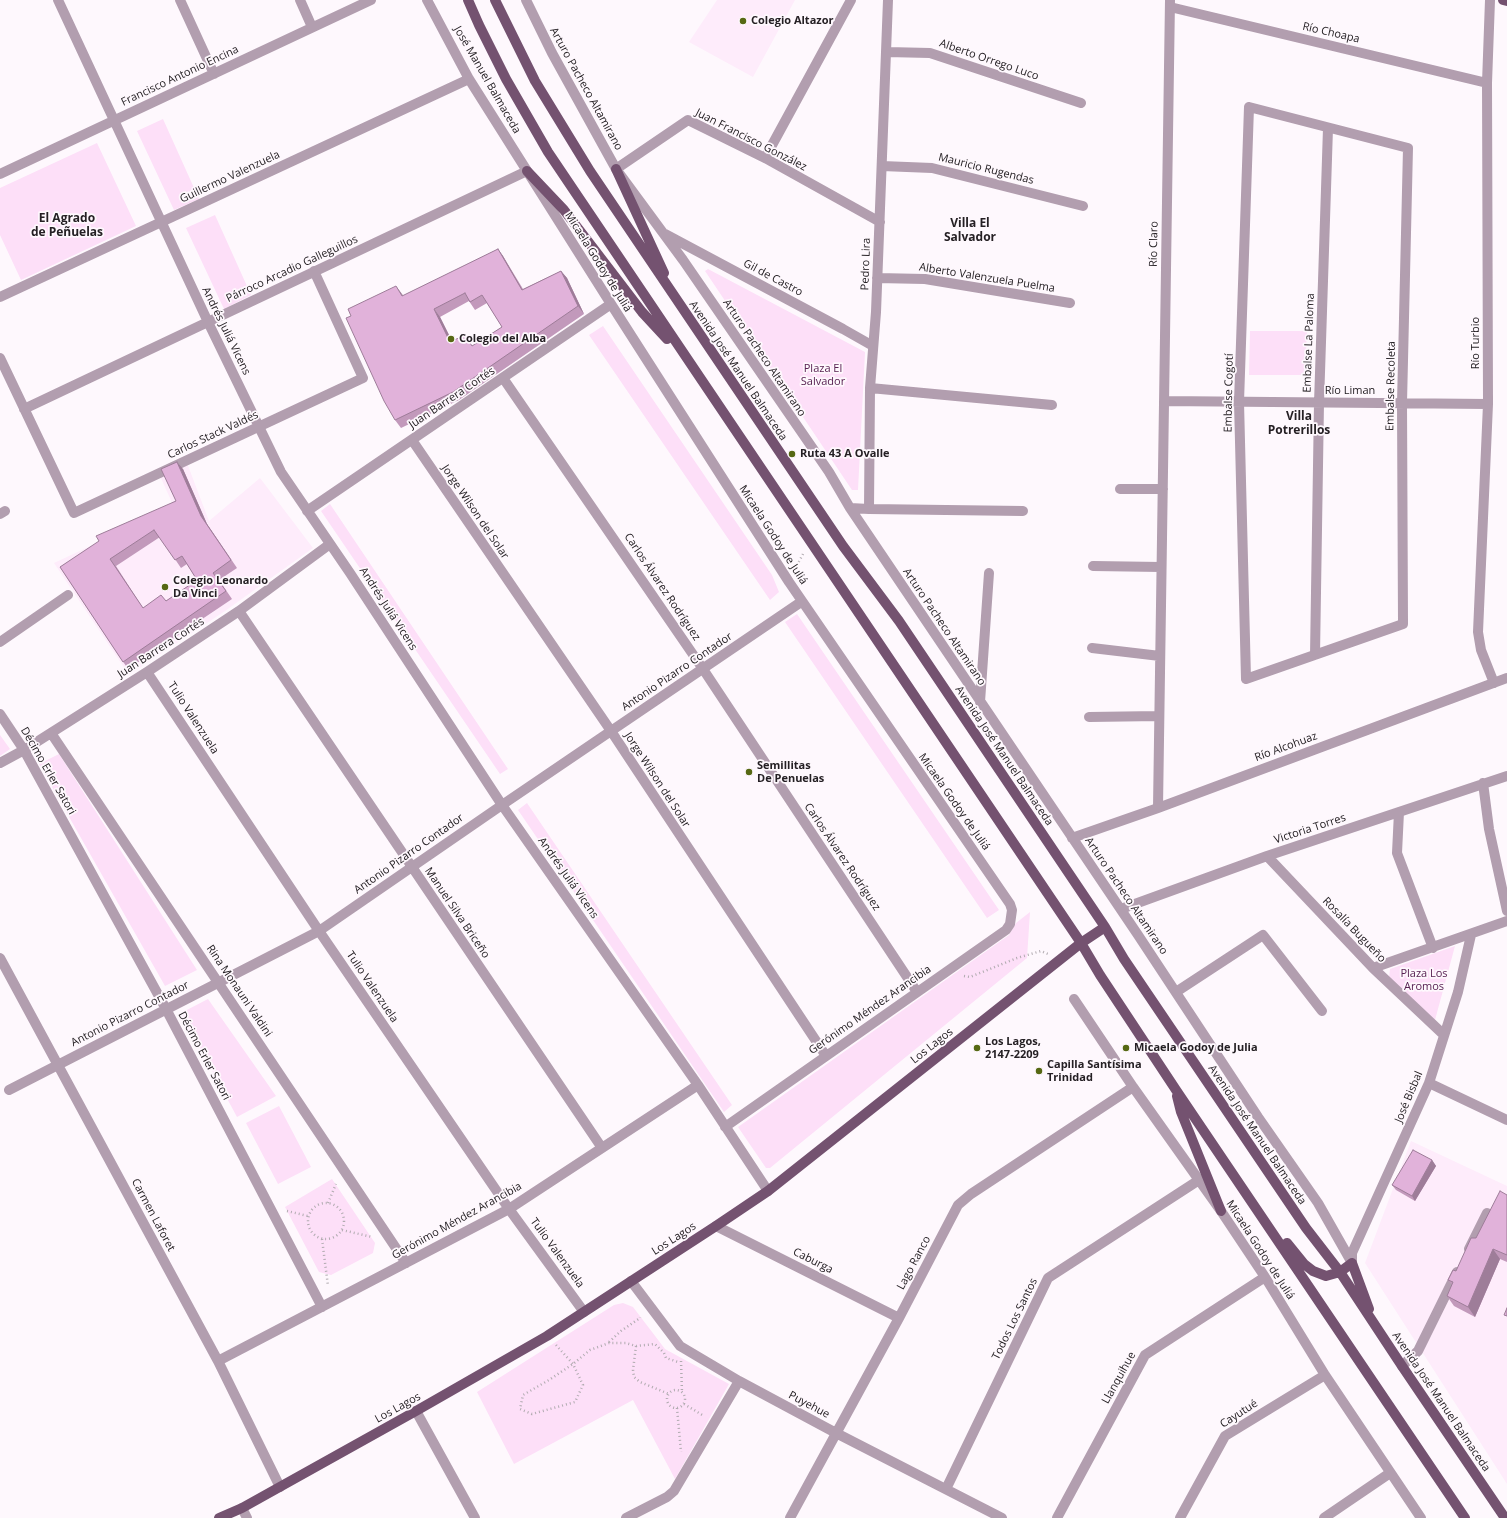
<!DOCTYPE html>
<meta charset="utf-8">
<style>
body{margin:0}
canvas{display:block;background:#fef8fd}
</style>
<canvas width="1507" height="1518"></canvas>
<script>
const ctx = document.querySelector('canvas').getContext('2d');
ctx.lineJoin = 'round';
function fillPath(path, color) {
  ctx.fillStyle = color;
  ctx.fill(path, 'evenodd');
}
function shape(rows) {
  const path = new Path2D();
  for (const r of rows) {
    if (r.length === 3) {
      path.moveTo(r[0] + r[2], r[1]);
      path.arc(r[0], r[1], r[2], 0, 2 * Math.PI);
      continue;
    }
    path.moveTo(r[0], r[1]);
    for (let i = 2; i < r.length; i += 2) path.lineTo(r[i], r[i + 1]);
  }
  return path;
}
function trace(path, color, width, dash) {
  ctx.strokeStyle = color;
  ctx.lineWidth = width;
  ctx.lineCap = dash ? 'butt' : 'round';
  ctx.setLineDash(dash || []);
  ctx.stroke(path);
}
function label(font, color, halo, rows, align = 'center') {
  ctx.font = font + ' "Open Sans",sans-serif';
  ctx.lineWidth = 3.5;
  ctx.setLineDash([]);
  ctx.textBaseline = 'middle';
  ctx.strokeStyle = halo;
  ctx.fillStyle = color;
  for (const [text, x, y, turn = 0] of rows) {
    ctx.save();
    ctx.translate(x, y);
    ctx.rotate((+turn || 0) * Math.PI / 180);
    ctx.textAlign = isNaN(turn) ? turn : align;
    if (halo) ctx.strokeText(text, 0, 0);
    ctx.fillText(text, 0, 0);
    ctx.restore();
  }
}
fillPath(shape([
 [717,0,795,0,753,77,689,42],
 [187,463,209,521,260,478,313,548,225,611,129,675,54,563,174,507,160,476],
 [1411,1141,1507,1186,1507,1484,1365,1263]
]), '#feecfb');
fillPath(shape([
 [163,119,199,199,174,210,137,131],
 [97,143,136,226,21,280,0,235,0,188],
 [215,215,251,295,224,309,186,228],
 [708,269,865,352,858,490,852,490,705,271],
 [603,326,772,575,779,592,770,600,589,335],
 [1250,331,1307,331,1305,375,1249,375],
 [330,504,508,769,500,774,321,511],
 [797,614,999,910,987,918,785,622],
 [0,735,10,749,0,756],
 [59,754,197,970,165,986,39,764],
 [527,803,732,1105,724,1112,518,810],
 [1030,912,1027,958,770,1168,766,1168,738,1127,1009,935,1016,923],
 [1455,946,1435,1020,1389,978,1390,969],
 [208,999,276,1096,237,1117,181,1013],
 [279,1106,311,1167,278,1184,246,1123],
 [332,1179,375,1243,373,1253,331,1275,319,1272,285,1207],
 [623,1303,633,1307,665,1349,729,1384,675,1479,633,1400,514,1464,477,1392,614,1305]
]), '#fddff8');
trace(shape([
 [795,569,803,554],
 [964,976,970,977,1017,958,1041,951,1048,954],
 [326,1221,18],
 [328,1203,336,1184],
 [287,1211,308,1216],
 [342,1230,372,1237],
 [322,1239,328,1286],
 [609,1342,621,1331,640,1318,640,1317],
 [556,1345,573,1364,583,1385,575,1402,532,1414,520,1409,523,1395,549,1380,573,1364,590,1350,609,1343,626,1343,636,1346,655,1344,664,1353,666,1358,678,1362],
 [636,1346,633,1370,634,1377,640,1382,669,1394],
 [681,1361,682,1392],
 [676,1399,9],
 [684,1404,704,1416],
 [677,1408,681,1452]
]), '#b1abb0', 2.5, [1, 3]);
trace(shape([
 [58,0,208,322,281,472,350,573,502,805,698,1085,768,1191],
 [180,0,214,74],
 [300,0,312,27],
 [427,0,469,79,611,304,789,582,1010,904,1012,910,1010,924,1006,930,725,1127],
 [526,0,552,53,616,169,683,260,829,472,850,508,1138,935,1258,1117,1318,1203,1352,1263],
 [1490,0,1487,83,1488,404,1478,632,1481,650,1494,683],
 [1170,7,1487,83],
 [887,52,930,53,1081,103],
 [1249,107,1408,148,1402,403,1403,624,1246,679,1239,402,1249,107],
 [765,158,851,0],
 [882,166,932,168,1083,206],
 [616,169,688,120,765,158,880,222],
 [0,174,371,0],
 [665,234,843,329,873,346],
 [877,278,925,279,1070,303],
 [0,297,469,79],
 [0,358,74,513,363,378,314,271],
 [503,378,703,669,917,992],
 [870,388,1052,405],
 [1164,401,1488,404],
 [24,409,527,171],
 [412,440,611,731,826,1056],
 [1120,489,1163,489],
 [850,508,869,509,870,388,876,312,888,0],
 [869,509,1023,511],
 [307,511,611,304],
 [0,514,5,511],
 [1093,566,1161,567],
 [239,611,602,1148],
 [0,642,68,595],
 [1092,648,1160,656],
 [1315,655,1319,403,1328,128],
 [147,672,319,931,509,1209,584,1312],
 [980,702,989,573],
 [0,714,24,750,166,1009,322,1307],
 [1089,717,1159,716],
 [51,733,406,1263],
 [0,763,24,750,147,672,239,611,330,544],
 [1483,783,1489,829,1507,911],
 [1158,808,1170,0],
 [1399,812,1397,853,1433,948],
 [1072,838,1158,808,1507,678],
 [1267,856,1373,968,1444,1035],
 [1121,909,1267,856,1507,776],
 [0,958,218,1361,280,1487],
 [1373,968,1507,921],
 [1176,992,1263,935,1322,1011],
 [1074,999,1133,1087,1221,1211,1265,1277,1325,1375,1421,1518],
 [1429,1083,1507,1120],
 [9,1090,319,931,502,805,801,602],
 [716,1226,899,1318],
 [1469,1249,1487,1213],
 [1352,1263,1352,1253,1429,1083,1458,992,1471,935],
 [631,1281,680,1346,739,1381,836,1433,1002,1518],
 [218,1361,509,1209,698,1085],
 [1402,1366,1418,1351,1457,1272],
 [416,1411,475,1518],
 [946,1489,1048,1278,1199,1180],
 [242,1508,247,1518],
 [626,1518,667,1497,674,1491,739,1381],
 [790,1518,899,1318,958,1205,971,1194,1133,1087],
 [1057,1518,1145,1355,1265,1277],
 [1180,1518,1225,1436,1325,1375],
 [1324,1518,1390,1473]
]), '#b29eaf', 10);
trace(shape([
 [468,0,479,25,506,79,548,152,1081,943,1100,975,1176,1090,1465,1518],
 [495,0,535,81,590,171,843,546,899,621,1105,927,1124,959,1306,1228,1340,1272,1402,1366,1505,1518],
 [1503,0,1507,1],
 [616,169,664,273],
 [527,171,564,210,642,312,667,339],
 [1177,1096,1181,1112,1221,1211],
 [1287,1243,1304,1264,1313,1271,1326,1276,1340,1272,1352,1263,1369,1309],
 [219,1518,242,1508,416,1411,547,1336,716,1226,768,1191,1081,943,1105,927]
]), '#745270', 10);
fillPath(shape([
 [498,249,503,256,523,289,561,271,567,278,584,314,459,400,401,428,395,420,402,294,403,296],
 [469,301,475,310,487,303,502,327,473,346,452,341,440,317],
 [183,469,207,524,237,568,219,580,232,599,128,669,60,567,176,501],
 [160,537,181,568,187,564,197,580,166,601,143,608,116,566],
 [1432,1160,1436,1166,1415,1201,1396,1190,1392,1185],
 [1507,1195,1507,1262,1500,1259,1475,1317,1454,1306,1447,1296,1452,1285,1448,1280,1456,1271,1476,1238]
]), '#c299bb');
fillPath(shape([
 [498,249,503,256,527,298,522,290],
 [561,271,567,278,584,314,578,306],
 [396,286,402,294,407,304,402,296],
 [434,309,440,317,456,349,450,342],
 [177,462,183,469,207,524,237,568,201,516],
 [1432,1160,1436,1166,1415,1201,1412,1196],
 [1493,1249,1500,1259,1475,1317,1468,1307]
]), '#9e7d99');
const building = shape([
 [498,249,522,290,561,271,578,306,453,392,395,420,384,401,346,318,351,316,348,309,396,286,402,296,498,249],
 [465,293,470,302,482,295,502,327,472,346,465,335,450,342,434,309,465,293],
 [177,462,201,516,231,560,213,573,226,591,123,662,60,567,99,541,96,536,176,501,161,469,177,462],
 [154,530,175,560,182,556,197,580,166,601,161,595,143,608,110,559,154,530],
 [1413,1150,1432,1160,1412,1196,1392,1185,1413,1150],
 [1500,1191,1507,1195,1507,1255,1493,1249,1468,1307,1447,1296,1453,1282,1448,1280,1453,1270,1456,1271,1471,1238,1476,1238,1500,1191],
 [1507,1308,1507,1316,1504,1315,1507,1308]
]);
fillPath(building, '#e1b2da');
trace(building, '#9e7d99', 1);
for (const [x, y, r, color] of [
 [743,21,4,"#566813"],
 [451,339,4,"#566813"],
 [792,454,4,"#566813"],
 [165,587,4,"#566813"],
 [749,772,4,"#566813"],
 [977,1048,4,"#566813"],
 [1126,1048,4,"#566813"],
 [1039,1071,4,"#566813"]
]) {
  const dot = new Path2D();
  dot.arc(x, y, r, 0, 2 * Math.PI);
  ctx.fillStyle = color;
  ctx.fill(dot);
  trace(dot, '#fef8fd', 1.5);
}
label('bold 11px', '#252024', '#fef8fd', [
 ["Colegio Altazor",751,21],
 ["Colegio del Alba",459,339],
 ["Ruta 43 A Ovalle",800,454],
 ["Colegio Leonardo",173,581],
 ["Da Vinci",173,594],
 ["Semillitas",757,766],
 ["De Penuelas",757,779],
 ["Los Lagos,",985,1042],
 ["2147-2209",985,1055],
 ["Micaela Godoy de Julia",1134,1048],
 ["Capilla Santísima",1047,1065],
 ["Trinidad",1047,1078]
], 'left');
label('11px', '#252024', '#fef8fd', [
 ["Río Choapa",1331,33,13],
 ["Alberto Orrego Luco",989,60,19],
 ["Francisco Antonio Encina",180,76,-25],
 ["José Manuel Balmaceda",487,80,60],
 ["Arturo Pacheco Altamirano",586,89,61],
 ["Juan Francisco González",751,140,27],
 ["Mauricio Rugendas",986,169,14],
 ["Guillermo Valenzuela",230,177,-25],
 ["Río Claro",1154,244,-89],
 ["Micaela Godoy de Juliá",598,262,58],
 ["Pedro Lira",866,264,-88],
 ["Párroco Arcadio Galleguillos",292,269,-25],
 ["Gil de Castro",773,278,28],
 ["Alberto Valenzuela Puelma",987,278,9],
 ["Andrés Juliá Vicens",226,331,64],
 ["Embalse La Paloma",1309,343,-88],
 ["Río Turbio",1476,343,-90],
 ["Arturo Pacheco Altamirano",764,358,56],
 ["Avenida José Manuel Balmaceda",738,371,56],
 ["Embalse Recoleta",1391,386,-89],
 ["Río Liman",1350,391],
 ["Embalse Cogotí",1229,393,-89],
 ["Juan Barrera Cortés",452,398,-34],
 ["Carlos Stack Valdés",213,435,-25],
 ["Jorge Wilson del Solar",475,512,56],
 ["Micaela Godoy de Juliá",773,535,57],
 ["Carlos Álvarez Rodríguez",662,587,56],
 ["Andrés Juliá Vicens",388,609,57],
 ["Arturo Pacheco Altamirano",944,627,56],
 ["Juan Barrera Cortés",161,648,-33],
 ["Antonio Pizarro Contador",677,672,-34],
 ["Tulio Valenzuela",193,718,57],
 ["Río Alcohuaz",1286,747,-20],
 ["Avenida José Manuel Balmaceda",1004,756,56],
 ["Décimo Erler Satori",48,771,60],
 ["Jorge Wilson del Solar",657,780,57],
 ["Micaela Godoy de Juliá",954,802,55],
 ["Victoria Torres",1310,829,-18],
 ["Antonio Pizarro Contador",409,854,-35],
 ["Carlos Álvarez Rodríguez",842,857,56],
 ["Andrés Juliá Vicens",568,878,55],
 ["Arturo Pacheco Altamirano",1126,896,56],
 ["Manuel Silva Briceño",457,913,56],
 ["Rosalía Bugueño",1354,930,46],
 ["Tulio Valenzuela",372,987,56],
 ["Rina Monauni Valdini",239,991,56],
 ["Gerónimo Méndez Arancibia",870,1010,-35],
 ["Antonio Pizarro Contador",130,1014,-27],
 ["Los Lagos",932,1046,-38],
 ["Décimo Erler Satori",204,1056,62],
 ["José Bisbal",1409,1097,-67],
 ["Avenida José Manuel Balmaceda",1257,1135,56],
 ["Carmen Laforet",153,1215,62],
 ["Gerónimo Méndez Arancibia",457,1221,-29],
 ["Los Lagos",674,1239,-33],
 ["Micaela Godoy de Juliá",1260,1250,57],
 ["Tulio Valenzuela",557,1253,54],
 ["Caburga",813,1261,27],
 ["Lago Ranco",914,1263,-62],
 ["Todos Los Santos",1015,1319,-64],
 ["Llanquihue",1119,1378,-61],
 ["Avenida José Manuel Balmaceda",1441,1402,56],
 ["Puyehue",809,1405,28],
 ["Los Lagos",398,1408,-29],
 ["Cayutué",1239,1414,-33]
]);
label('11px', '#582152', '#fef8fd', [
 ["Plaza El",823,369],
 ["Salvador",823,382],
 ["Plaza Los",1424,974],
 ["Aromos",1424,987]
]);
label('bold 12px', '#252024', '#fef8fd', [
 ["El Agrado",67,219],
 ["de Peñuelas",67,233],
 ["Villa El",970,224],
 ["Salvador",970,238],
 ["Villa",1299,417],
 ["Potrerillos",1299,431]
]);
</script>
